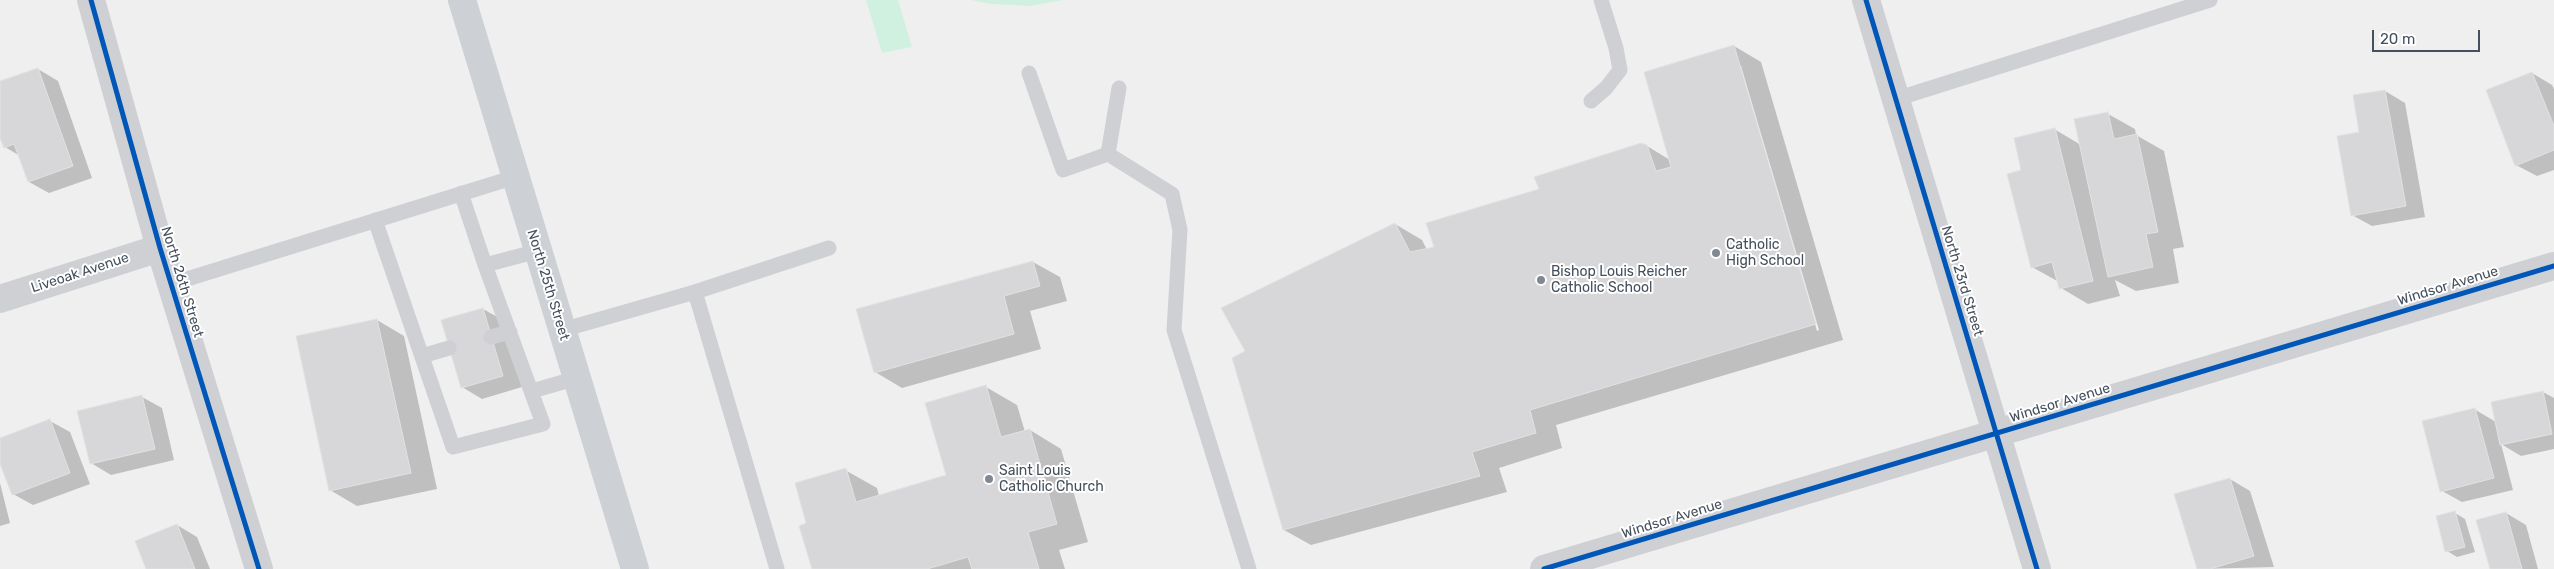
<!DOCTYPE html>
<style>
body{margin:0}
#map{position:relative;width:2554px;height:569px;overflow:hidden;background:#f0efef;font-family:Rubik,sans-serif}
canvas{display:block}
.scale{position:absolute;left:2372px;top:30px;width:108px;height:22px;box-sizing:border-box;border:2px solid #45505e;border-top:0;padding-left:6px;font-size:15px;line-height:18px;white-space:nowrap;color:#45505e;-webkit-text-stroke:4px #fff;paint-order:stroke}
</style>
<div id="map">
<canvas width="2554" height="569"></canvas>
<div class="scale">20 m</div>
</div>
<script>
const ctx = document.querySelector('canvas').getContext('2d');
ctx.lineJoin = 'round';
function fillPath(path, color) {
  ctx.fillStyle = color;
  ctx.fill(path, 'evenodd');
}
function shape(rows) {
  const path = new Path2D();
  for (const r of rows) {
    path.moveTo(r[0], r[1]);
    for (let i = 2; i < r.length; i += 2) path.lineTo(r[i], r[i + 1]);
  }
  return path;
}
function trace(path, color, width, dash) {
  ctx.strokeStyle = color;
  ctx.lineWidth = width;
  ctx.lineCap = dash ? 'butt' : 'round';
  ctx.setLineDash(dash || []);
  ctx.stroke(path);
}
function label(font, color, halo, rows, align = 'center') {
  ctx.font = font + ' Rubik,sans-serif';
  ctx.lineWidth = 4;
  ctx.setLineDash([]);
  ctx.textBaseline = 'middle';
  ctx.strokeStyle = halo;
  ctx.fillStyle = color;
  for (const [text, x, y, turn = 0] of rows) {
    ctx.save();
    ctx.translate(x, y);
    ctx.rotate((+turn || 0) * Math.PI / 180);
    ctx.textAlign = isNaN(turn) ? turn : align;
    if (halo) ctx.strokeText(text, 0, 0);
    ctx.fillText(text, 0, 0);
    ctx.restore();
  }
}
fillPath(shape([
 [866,0,898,0,912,47,882,53],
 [971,0,1064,0,1029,6,991,4]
]), '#d1f1e0');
fillPath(shape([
 [1734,46,1761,62,1843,340,1556,425,1562,448,1499,468,1507,492,1311,545,1284,530,1247,352,1395,224,1422,240,1427,250,1435,248,1540,190,1647,146,1670,160],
 [1739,66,1741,66,1819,330,1817,331],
 [38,69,58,81,92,178,49,193,29,182,20,156,5,147,0,134,0,82],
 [2532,73,2552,85,2554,89,2554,170,2537,176,2516,165],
 [2385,91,2405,103,2425,217,2372,226,2352,215,2360,133],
 [2108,114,2135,129,2136,135,2164,151,2184,247,2173,249,2179,283,2136,291,2115,280,2120,296,2088,304,2061,288,2059,282,2032,267,2023,171,2054,129,2081,145],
 [1033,262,1060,277,1067,301,1030,311,1041,349,902,388,875,372],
 [483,309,503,320,522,387,482,399,462,387],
 [377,320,404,336,437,489,357,506,330,490],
 [986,387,1017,405,1025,432,1030,430,1061,449,1088,542,1059,550,1065,569,813,569,808,524,845,470,877,488,879,496,947,476],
 [2543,392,2554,398,2554,449,2521,456,2501,444,2513,490,2462,502,2442,491,2474,409,2496,422],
 [142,397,162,408,174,460,111,475,91,463],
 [50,421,70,432,90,484,33,505,13,494,0,460,0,439],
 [2230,479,2250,491,2274,567,2198,569],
 [0,483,10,523,0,526],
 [2455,513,2465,519,2475,552,2457,557,2447,551],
 [2506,513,2526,525,2538,569,2491,569],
 [177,525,197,537,210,569,147,569]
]), '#0003');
const building = shape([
 [1734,45,1816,324,1530,410,1536,433,1472,452,1480,476,1283,530,1232,358,1245,351,1221,308,1395,223,1410,252,1434,247,1426,223,1539,189,1534,177,1641,143,1647,145,1656,171,1671,167,1644,72,1734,45],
 [38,68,73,166,28,182,14,144,4,148,0,138,0,81,38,68],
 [2532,72,2554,126,2554,150,2515,166,2486,90,2532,72],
 [2385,90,2406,206,2351,216,2337,136,2359,132,2353,95,2385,90],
 [2108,112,2114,139,2137,134,2158,232,2146,234,2153,267,2108,277,2074,119,2108,112],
 [2055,128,2093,281,2059,289,2052,262,2031,268,2007,174,2021,170,2014,138,2055,128],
 [1033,261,1040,286,1004,296,1014,334,874,373,856,309,1033,261],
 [483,308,503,376,461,388,441,320,483,308],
 [377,319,411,473,329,491,296,336,377,319],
 [986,385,1001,437,1030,429,1057,524,1028,532,1039,569,972,569,968,557,927,569,812,569,799,526,806,523,795,483,846,468,856,502,946,475,925,403,986,385],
 [2543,391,2552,434,2500,445,2491,402,2543,391],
 [142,395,155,449,90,464,77,411,142,395],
 [2475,408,2494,478,2440,492,2422,421,2475,408],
 [50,419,70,473,12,495,0,464,0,438,50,419],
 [2230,478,2254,556,2210,569,2197,569,2174,494,2230,478],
 [2455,511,2465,547,2445,552,2436,516,2455,511],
 [2506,512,2522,569,2490,569,2476,520,2506,512],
 [177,524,195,569,146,569,135,541,177,524]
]);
fillPath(building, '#d7d7d9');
trace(building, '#e1e1e2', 1);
trace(shape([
 [1029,73,1063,170,1108,154,1172,194,1180,230,1174,330,1249,569],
 [1896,99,2210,0],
 [1591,101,1606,88,1620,70,1616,48,1601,0],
 [1108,154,1119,88],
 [375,220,453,447,543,424,485,265,461,193],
 [485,265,538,251],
 [171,284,515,177],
 [695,292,777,569],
 [562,330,695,292,829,248],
 [491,337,510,332],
 [422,356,449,348],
 [532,391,577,378]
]), '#ced0d4', 15);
trace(shape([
 [91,0,160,248,259,569],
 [1866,0,2037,569],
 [0,299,160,248],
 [1544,569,2554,266]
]), '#ced0d4', 28);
trace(shape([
 [462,0,635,569]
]), '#cdd0d5', 28);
trace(shape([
 [91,0,160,248,259,569],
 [1866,0,2037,569],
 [1544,569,2554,266]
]), '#0057b8', 5);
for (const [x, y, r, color] of [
 [1716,253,5,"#818891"],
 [1541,280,5,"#818891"],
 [989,479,5,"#818891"]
]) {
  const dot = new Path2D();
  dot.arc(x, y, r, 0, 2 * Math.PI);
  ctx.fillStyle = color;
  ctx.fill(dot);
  trace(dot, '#fff', 2);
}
label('14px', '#45505e', '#fff', [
 ["Catholic",1726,245],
 ["High School",1726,261],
 ["Bishop Louis Reicher",1551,272],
 ["Catholic School",1551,288],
 ["Saint Louis",999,471],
 ["Catholic Church",999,487]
], 'left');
label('14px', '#45505e', '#fff', [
 ["Liveoak Avenue",80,273,-18],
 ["North 23rd Street",1962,281,73],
 ["North 26th Street",182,282,73],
 ["North 25th Street",548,285,73],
 ["Windsor Avenue",2448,286,-17],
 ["Windsor Avenue",2060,403,-17],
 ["Windsor Avenue",1672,519,-17]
]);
</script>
